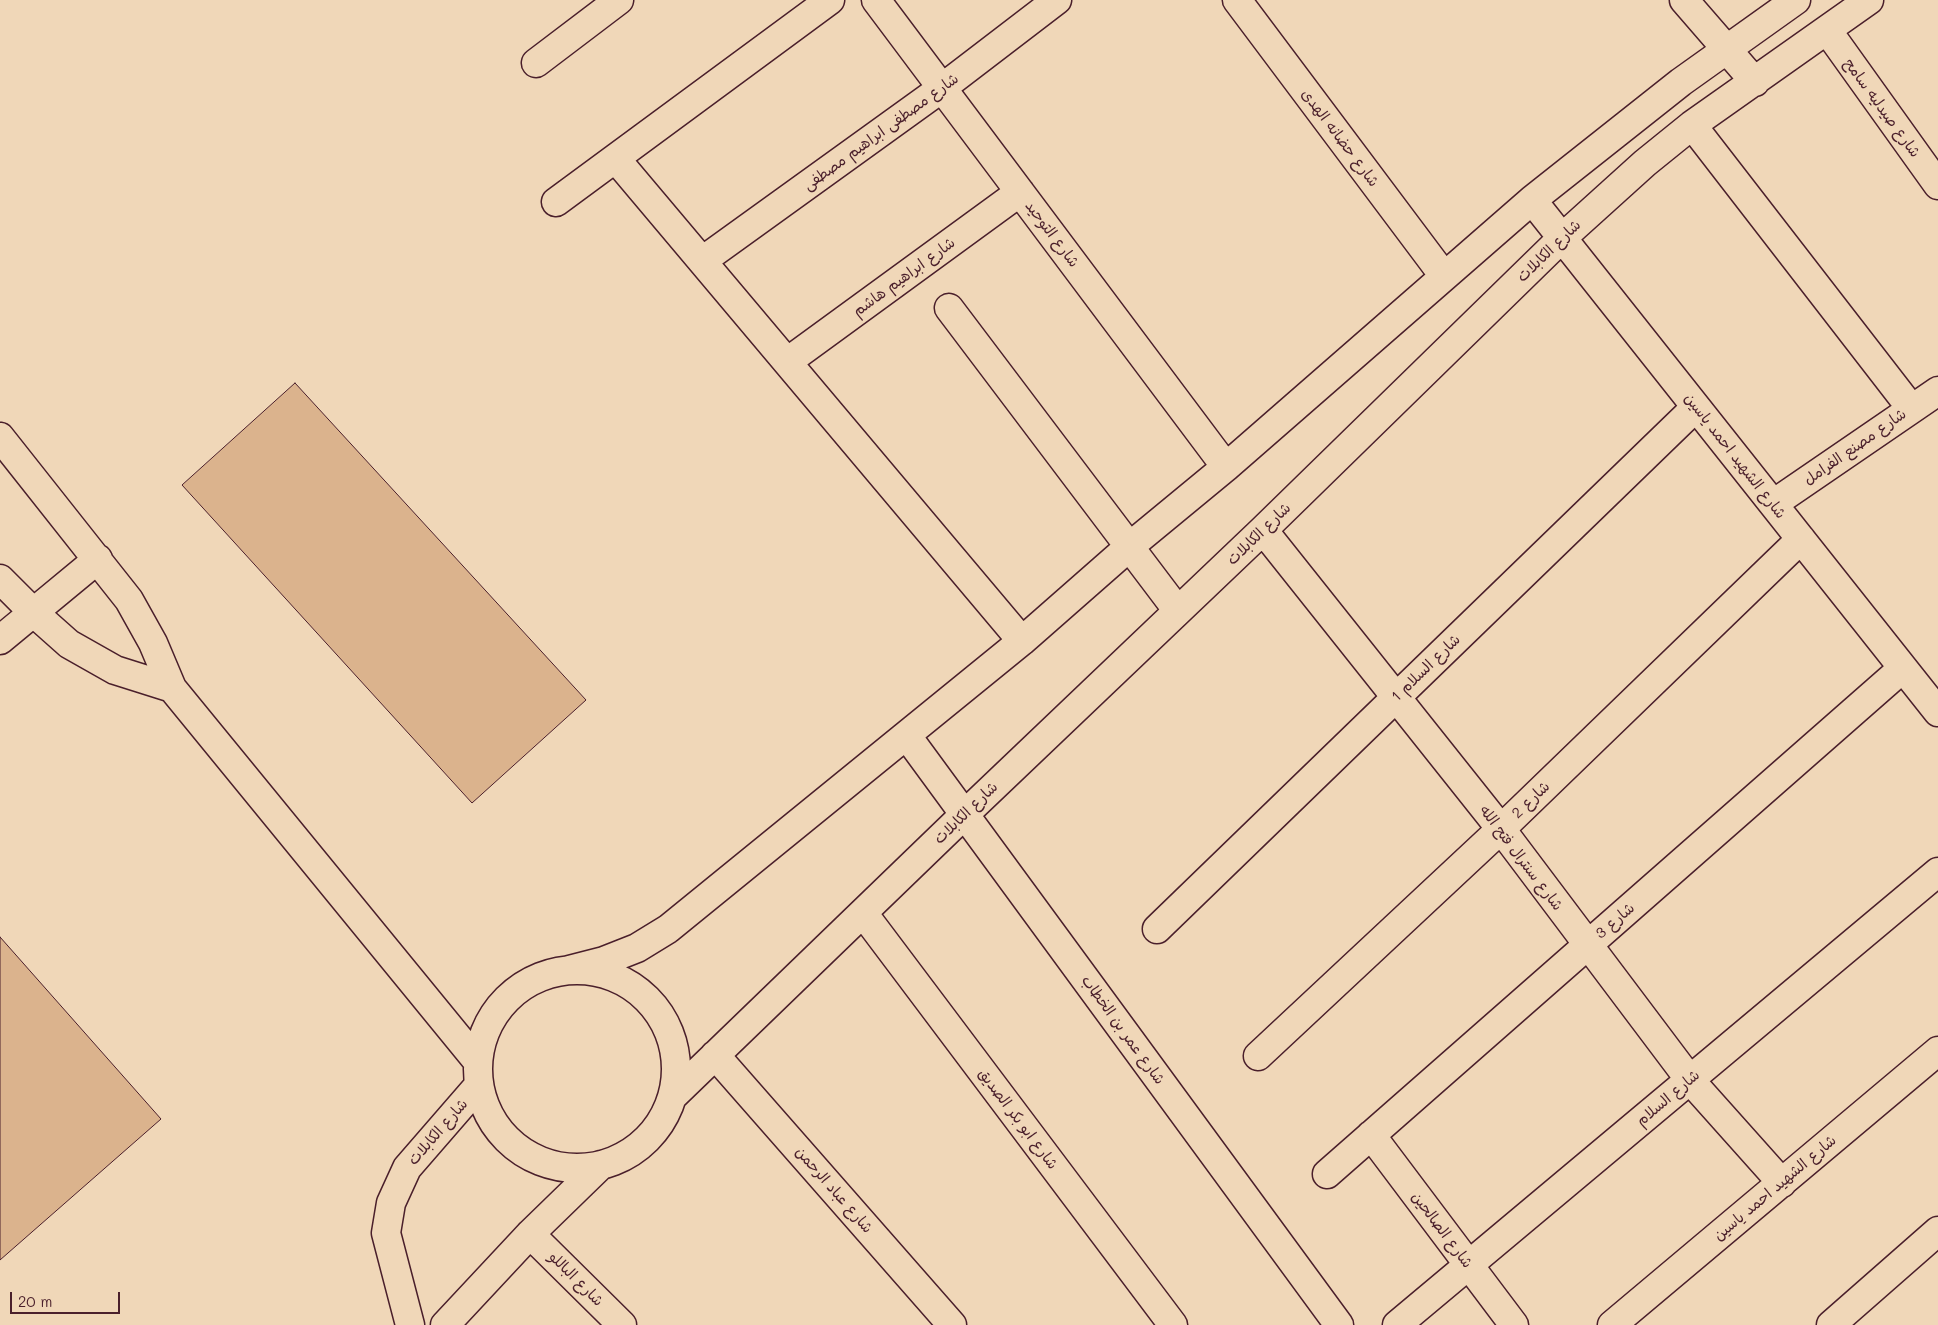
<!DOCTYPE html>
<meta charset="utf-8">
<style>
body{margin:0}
#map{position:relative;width:1938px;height:1325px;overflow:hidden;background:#f0d7b8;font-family:Mali,sans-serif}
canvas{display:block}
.scale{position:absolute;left:10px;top:1292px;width:110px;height:22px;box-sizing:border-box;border:2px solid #4a1f2b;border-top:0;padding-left:6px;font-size:15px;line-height:18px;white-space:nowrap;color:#4a1f2b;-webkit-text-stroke:4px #f0d7b8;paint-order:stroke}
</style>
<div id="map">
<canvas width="1938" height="1325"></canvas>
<div class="scale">20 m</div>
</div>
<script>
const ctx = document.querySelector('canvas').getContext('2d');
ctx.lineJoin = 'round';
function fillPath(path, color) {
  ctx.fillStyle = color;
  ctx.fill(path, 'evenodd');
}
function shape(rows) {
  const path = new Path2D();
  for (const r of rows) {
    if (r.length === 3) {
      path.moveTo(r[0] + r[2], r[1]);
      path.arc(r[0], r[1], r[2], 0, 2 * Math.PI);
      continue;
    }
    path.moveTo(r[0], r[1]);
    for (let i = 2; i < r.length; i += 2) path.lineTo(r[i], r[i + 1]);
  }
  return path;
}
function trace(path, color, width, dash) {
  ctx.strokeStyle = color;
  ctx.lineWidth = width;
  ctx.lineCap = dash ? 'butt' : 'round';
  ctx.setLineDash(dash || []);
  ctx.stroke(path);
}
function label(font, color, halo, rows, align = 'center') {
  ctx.font = font + ' Mali,"Playpen Sans Arabic",sans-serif';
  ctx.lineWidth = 4.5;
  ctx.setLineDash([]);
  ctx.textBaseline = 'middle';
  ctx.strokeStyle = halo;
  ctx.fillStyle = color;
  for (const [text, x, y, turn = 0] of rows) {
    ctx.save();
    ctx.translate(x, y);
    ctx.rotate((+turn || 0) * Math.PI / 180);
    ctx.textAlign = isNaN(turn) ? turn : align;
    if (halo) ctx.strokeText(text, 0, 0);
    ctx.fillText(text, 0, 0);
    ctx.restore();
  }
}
const building = shape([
 [295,383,586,700,472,803,182,485,295,383],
 [0,937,161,1119,0,1260,0,937]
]);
fillPath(building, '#dbb38d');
trace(building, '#4a1f2b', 1);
const street = shape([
 [876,0,1226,467],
 [1237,0,1444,276],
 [1684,0,1755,82],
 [1827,30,1938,185],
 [536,63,619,0],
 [1692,125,1911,408],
 [616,159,1022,641],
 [1532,200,1938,712],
 [556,202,830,0],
 [702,261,942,88,1057,0],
 [949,308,1178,611],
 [787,362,1020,192],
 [0,437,129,600,153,643,172,688,478,1062],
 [1773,504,1938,391],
 [1263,530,1501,829,1690,1080,1782,1183],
 [0,579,33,612,69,644,115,670,172,688],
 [0,640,98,559],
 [907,736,1339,1325],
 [863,913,1173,1325],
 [1157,929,1696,407],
 [569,970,604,961,637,948,668,929,1022,641,1129,547,1226,467,1532,200,1681,82,1796,0],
 [577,1069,99],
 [715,1055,952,1325],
 [1258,1056,1501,829,1801,539],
 [673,1096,965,814,1263,530,1562,238,1645,163,1692,125,1869,0],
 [1371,1135,1514,1325],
 [1327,1174,1903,668],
 [530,1234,622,1325],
 [410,1325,386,1233,391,1203,407,1168,479,1085],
 [445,1325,530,1234,601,1165],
 [1397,1325,1938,872],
 [1612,1325,1938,1051],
 [1831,1325,1938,1231]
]);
trace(street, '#4a1f2b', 31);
trace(street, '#f0d7b8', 28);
label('15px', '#4a1f2b', '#f0d7b8', [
 ["شارع صيدليه سامح",1882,108,54],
 ["شارع مصطفى ابراهيم مصطفى",881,132,-36],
 ["شارع حضانه الهدى",1340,138,53],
 ["شارع التوحيد",1052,234,53],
 ["شارع الكابلات",1549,251,-44],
 ["شارع ابراهيم هاشم",904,277,-36],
 ["شارع مصنع الفرامل",1855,447,-35],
 ["شارع الشهيد احمد ياسين",1735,456,52],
 ["شارع الكابلات",1259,534,-44],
 ["شارع السلام 1",1426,668,-44],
 ["شارع 2",1531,800,-44],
 ["شارع الكابلات",966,813,-44],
 ["شارع سنترال فتح الله",1521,858,53],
 ["شارع 3",1615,921,-41],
 ["شارع عمر بن الخطاب",1123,1030,54],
 ["شارع السلام",1668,1098,-40],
 ["شارع ابو بكر الصديق",1018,1119,53],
 ["شارع الكابلات",438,1132,-49],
 ["شارع الشهيد احمد ياسين",1775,1188,-40],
 ["شارع عباد الرحمن",834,1190,49],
 ["شارع الصالحين",1442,1230,53],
 ["شارع الباللو",576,1279,45]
]);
</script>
